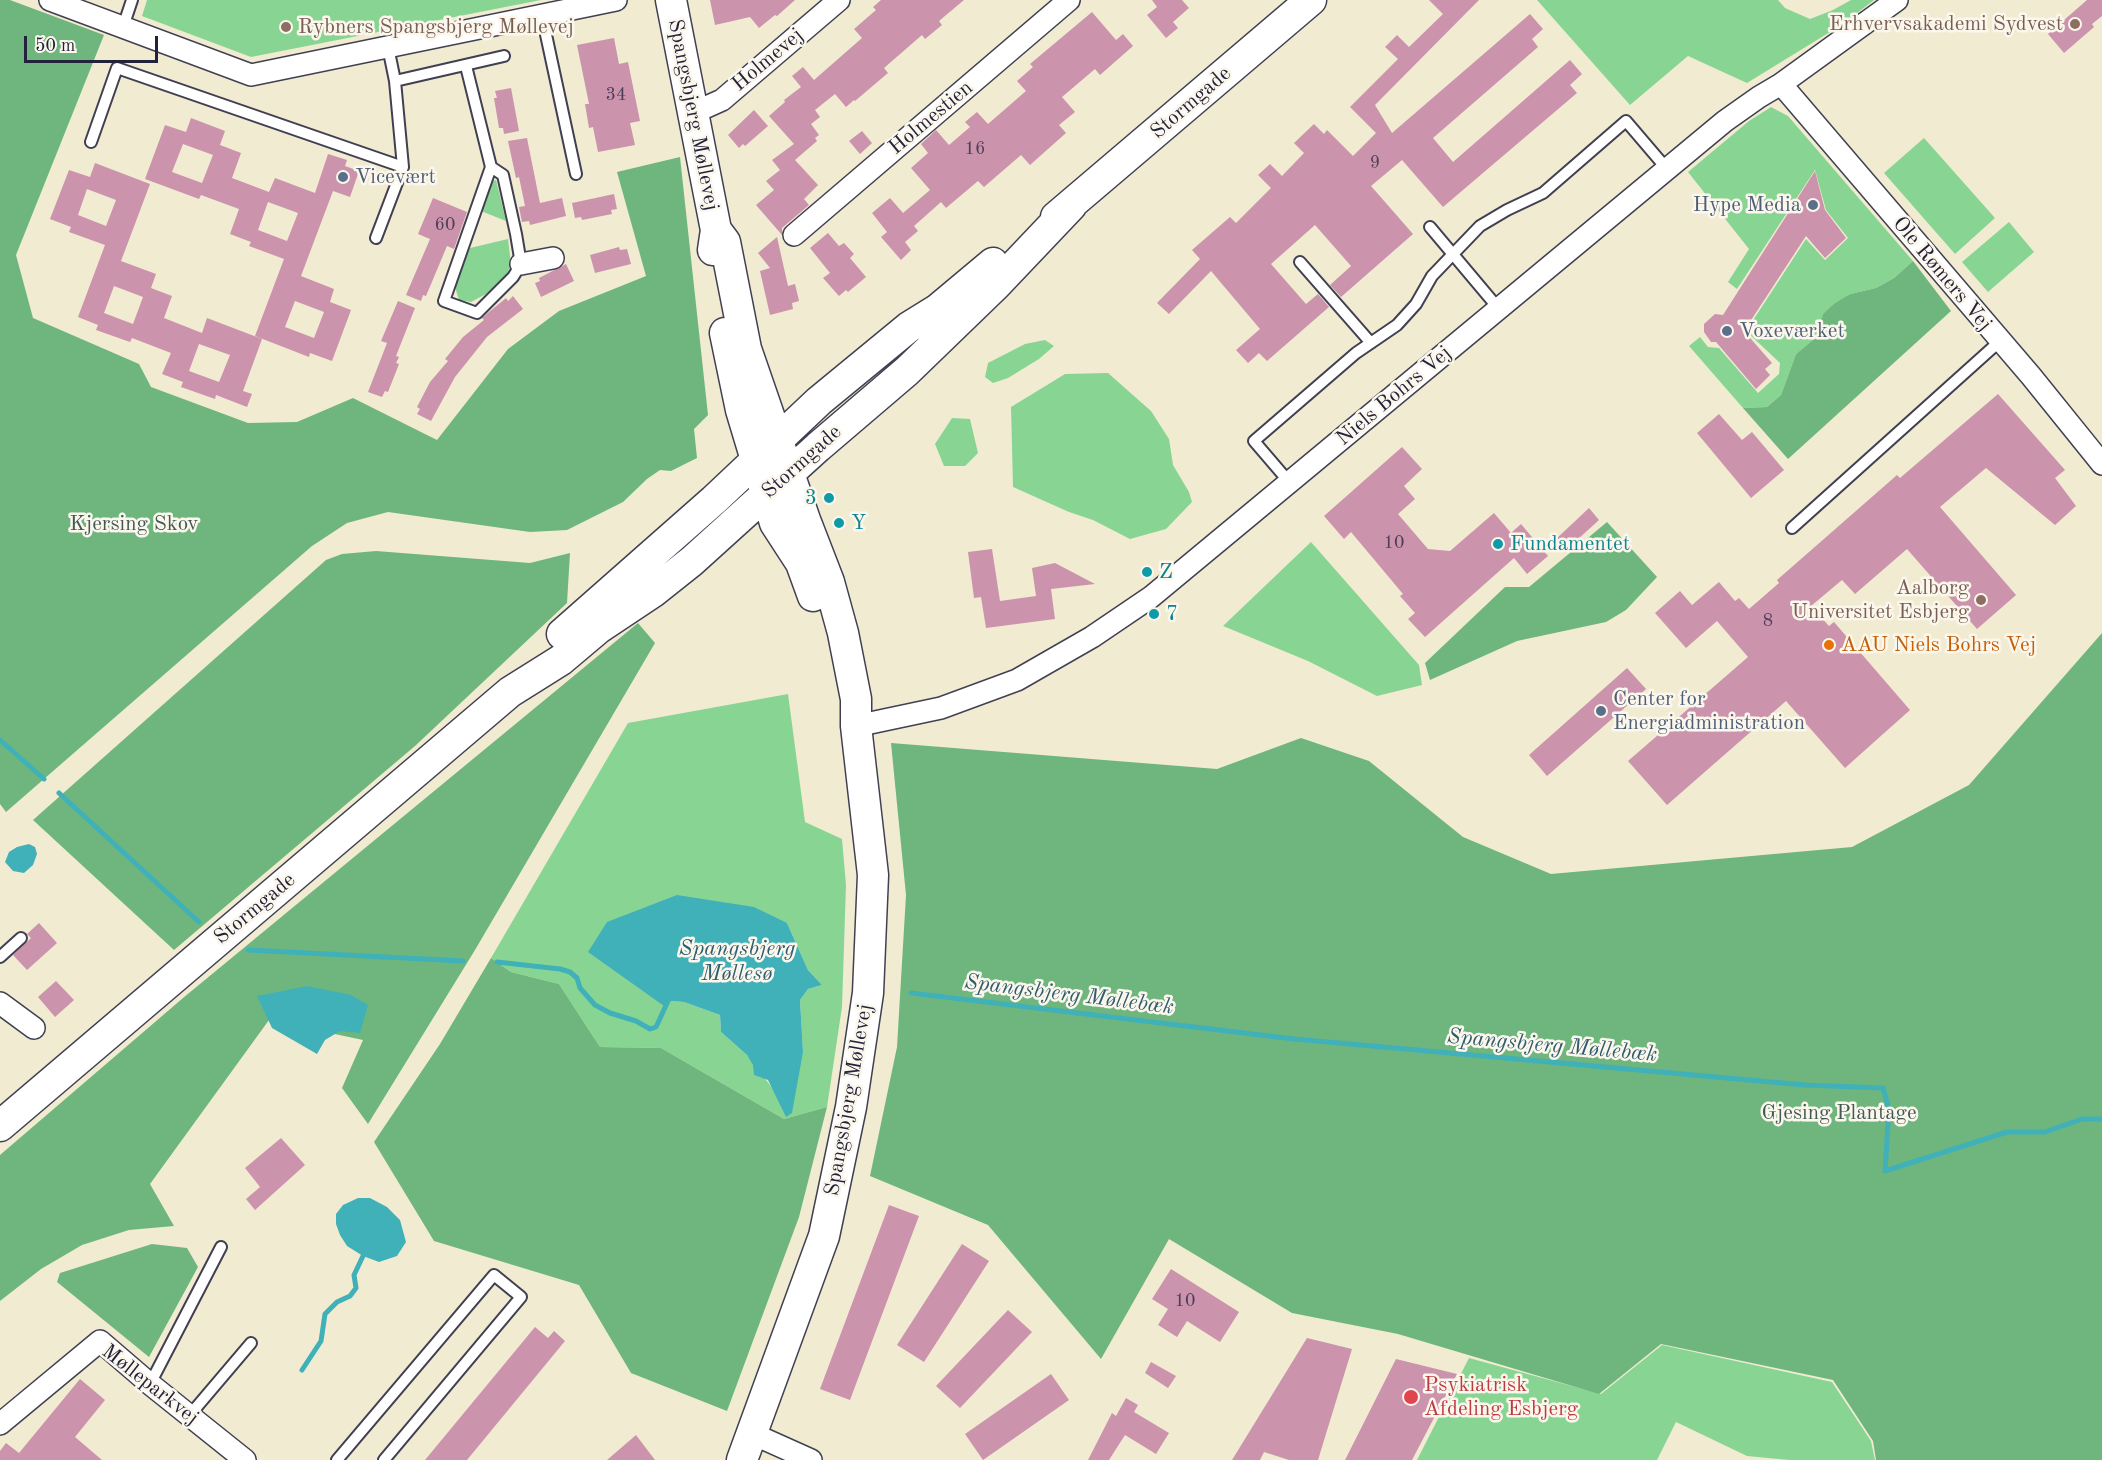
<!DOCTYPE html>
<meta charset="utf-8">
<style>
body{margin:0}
#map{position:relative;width:2102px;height:1460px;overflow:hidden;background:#f1ebd2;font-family:"Old Standard TT",serif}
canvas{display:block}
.scale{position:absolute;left:24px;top:36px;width:134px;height:27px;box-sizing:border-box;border:3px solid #22223b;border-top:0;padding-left:8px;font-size:18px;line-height:21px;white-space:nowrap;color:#22223b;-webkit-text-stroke:4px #fbf7ec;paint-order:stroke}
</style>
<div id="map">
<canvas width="2102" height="1460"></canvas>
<div class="scale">50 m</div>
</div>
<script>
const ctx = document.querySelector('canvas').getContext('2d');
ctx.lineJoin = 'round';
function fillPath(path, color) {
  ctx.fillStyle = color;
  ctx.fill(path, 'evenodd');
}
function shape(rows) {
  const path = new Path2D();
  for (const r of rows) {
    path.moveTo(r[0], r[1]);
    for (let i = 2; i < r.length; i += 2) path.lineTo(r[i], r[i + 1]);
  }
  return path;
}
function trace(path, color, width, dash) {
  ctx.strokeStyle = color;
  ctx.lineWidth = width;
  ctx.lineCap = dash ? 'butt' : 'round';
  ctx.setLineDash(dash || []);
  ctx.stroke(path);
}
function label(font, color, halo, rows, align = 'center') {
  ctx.font = font + ' "Old Standard TT",serif';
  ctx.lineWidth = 5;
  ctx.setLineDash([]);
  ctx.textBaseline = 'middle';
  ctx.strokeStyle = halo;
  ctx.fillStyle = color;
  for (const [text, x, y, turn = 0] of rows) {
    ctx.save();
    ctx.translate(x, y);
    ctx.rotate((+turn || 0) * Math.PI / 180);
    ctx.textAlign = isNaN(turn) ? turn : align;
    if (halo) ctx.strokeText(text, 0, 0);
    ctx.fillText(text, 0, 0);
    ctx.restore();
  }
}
fillPath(shape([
 [147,0,541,0,251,57,142,16],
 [1537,0,1778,0,1785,8,1810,19,1833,10,1851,0,1874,0,1843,24,1747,83,1688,56,1630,105],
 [1771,107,1788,116,1913,261,1894,278,1876,288,1850,294,1823,314,1814,339,1796,354,1781,395,1767,407,1743,408,1689,346,1700,337,1708,347,1719,348,1758,393,1779,374,1780,363,1746,331,1806,239,1825,260,1848,238,1826,210,1815,170,1737,289,1728,282,1749,249,1688,172,1749,121],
 [1924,138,1995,218,1955,254,1884,173],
 [496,180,506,221,481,211,493,181],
 [2009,222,2034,252,1988,292,1962,262],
 [508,239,511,264,506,276,486,294,471,302,459,300,454,284,470,248],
 [1045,340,1054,346,1039,359,1008,378,993,383,985,377,988,363,1025,344],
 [1108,373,1151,411,1169,439,1173,465,1189,492,1192,502,1166,529,1130,539,1093,520,1069,512,1013,487,1011,407,1065,374],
 [952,418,970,419,978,453,965,466,944,466,935,444],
 [1311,542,1419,665,1422,685,1377,696,1308,661,1223,626],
 [788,694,805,822,842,839,846,885,842,1007,827,1107,784,1119,661,1048,600,1047,559,984,511,972,491,958,628,723],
 [787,923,808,970,822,985,808,989,800,1000,803,1053,773,1089,747,1055,721,1032,720,1015,684,1002,671,1001],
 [1662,1345,1832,1382,1871,1441,1875,1460,1789,1460,1747,1456,1676,1422,1657,1460,1417,1460,1469,1358,1601,1394]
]), '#88d593');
fillPath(shape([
 [0,0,10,0,104,35,16,255,33,318,139,364,151,387,248,423,297,422,353,398,437,440,508,349,559,311,646,276,617,172,680,157,708,415,694,429,697,458,671,471,660,470,647,479,623,502,567,530,530,532,388,512,347,523,312,546,6,812,0,804],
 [1913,261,1951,311,1788,459,1743,408,1767,407,1781,395,1796,354,1814,339,1823,314,1834,304,1850,294,1876,288,1894,278],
 [1607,522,1657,577,1626,610,1606,622,1517,641,1430,680,1425,663,1505,587,1529,587],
 [376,551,530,563,570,553,567,603,415,746,174,950,33,820,326,560,342,554],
 [638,623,655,643,475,950,368,1124,342,1088,363,1040,269,1020,150,1184,174,1226,129,1230,82,1245,41,1269,0,1301,0,1155,183,998],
 [2102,633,2102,1460,1876,1460,1873,1441,1833,1380,1661,1344,1599,1394,1398,1334,1292,1313,1169,1239,1101,1359,988,1225,870,1176,897,1047,906,895,891,743,1217,769,1301,738,1369,761,1463,837,1551,874,1852,847,1969,785],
 [491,958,511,972,559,984,600,1047,661,1048,784,1119,827,1107,799,1217,727,1411,631,1373,579,1285,434,1241,374,1142,440,1044],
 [152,1244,187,1248,198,1267,149,1357,57,1282,60,1273]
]), '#6eb67d');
fillPath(shape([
 [29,844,35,847,37,854,33,865,24,873,13,871,5,862,9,852,17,847],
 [677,895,754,907,787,923,808,970,822,985,808,989,800,1000,803,1052,792,1113,786,1117,768,1080,754,1075,753,1065,747,1055,721,1032,720,1015,684,1002,671,1001,664,1006,588,952,607,922],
 [307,986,351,995,368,1005,360,1033,340,1031,325,1040,317,1054,272,1028,257,996],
 [358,1198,370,1198,387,1207,400,1220,406,1242,397,1256,379,1262,363,1256,347,1246,340,1235,336,1224,336,1214,343,1205]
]), '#40b1b8');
trace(shape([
 [0,740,44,779],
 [59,793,199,922],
 [248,950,463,961],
 [497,962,560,969,570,972,577,978,580,988,595,1005,610,1013,636,1021,650,1029,656,1027,668,1001],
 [911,993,1294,1039,1805,1085,1883,1088,1889,1109,1885,1171,2007,1132,2045,1132,2082,1119,2102,1119],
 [302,1370,321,1341,325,1314,337,1302,350,1296,356,1288,354,1275,363,1256]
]), '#40b1b8', 5);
fillPath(shape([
 [710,0,795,0,777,16,775,15,759,28,750,17,715,25],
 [881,0,964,0,939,21,942,25,925,39,922,35,884,68,888,73,855,101,854,100,846,107,835,94,815,110,820,117,811,124,819,135,815,138,817,141,795,160,818,185,804,199,809,205,782,228,782,235,756,205,774,190,766,181,780,170,772,160,794,144,769,116,785,102,784,100,801,87,792,76,803,67,814,80,862,38,854,29,876,10,873,7],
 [1152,0,1182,0,1189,8,1173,22,1178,28,1166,38,1147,15,1157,7],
 [1429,0,1479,0,1375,105,1392,133,1530,14,1543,29,1532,39,1538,47,1433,138,1453,162,1570,60,1582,74,1570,85,1577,93,1443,207,1402,160,1371,186,1413,234,1341,297,1330,285,1351,266,1315,225,1271,264,1306,304,1318,294,1329,307,1267,361,1259,353,1248,363,1236,350,1260,329,1211,271,1169,314,1157,303,1200,259,1192,250,1230,217,1236,223,1271,188,1258,175,1270,164,1282,176,1304,153,1294,143,1314,124,1324,134,1327,130,1353,156,1376,133,1350,107,1398,59,1385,47,1397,35,1409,47,1443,14],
 [2087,0,2102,0,2102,16,2092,24,2094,27,2064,53,2048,34],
 [1092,12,1116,40,1123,34,1133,46,1100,75,1095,69,1062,97,1075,112,1059,125,1066,133,1030,165,1021,155,984,187,978,181,946,208,941,202,914,226,918,231,905,242,911,250,901,260,881,237,887,232,872,213,890,198,903,213,930,190,911,168,928,153,921,144,936,130,949,145,970,127,965,122,977,112,988,124,1026,91,1017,81,1033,67,1030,64],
 [614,38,619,64,628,62,640,121,630,123,635,145,598,152,593,127,589,128,585,104,589,104,577,45],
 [511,88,519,131,504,134,503,128,499,128,494,98,497,98,495,91],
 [754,110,768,126,745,146,743,144,739,148,728,135],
 [191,118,225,131,220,145,241,153,232,178,269,192,275,178,315,193,328,154,347,160,345,166,359,171,350,197,333,191,301,276,334,289,330,302,351,310,332,361,310,353,309,357,255,336,284,259,249,246,251,242,230,234,239,209,201,195,199,199,145,179,165,125,186,132],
 [183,144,213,155,202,183,172,172],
 [268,202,298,213,287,241,258,230],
 [295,301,324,312,314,338,285,327],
 [862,131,872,143,860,154,849,141],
 [527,138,540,203,562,198,566,216,530,225,529,221,522,222,519,207,525,206,519,177,516,178,508,141],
 [95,163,150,184,121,261,156,274,151,288,172,296,164,318,202,333,207,318,262,339,243,391,252,394,247,407,216,395,215,399,181,387,183,382,162,374,171,353,132,338,130,342,96,330,98,325,78,317,105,245,69,232,71,227,50,219,69,170,90,177],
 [87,189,116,200,106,226,78,215],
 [114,286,143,297,133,324,104,313],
 [199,344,230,355,219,382,189,371],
 [1815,171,1825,210,1846,238,1825,258,1806,236,1744,331,1772,363,1765,369,1770,375,1756,389,1716,342,1711,342,1704,332,1704,324,1715,314,1723,315],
 [614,194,617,209,611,210,612,214,582,220,581,217,575,218,572,203],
 [433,198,467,212,454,249,447,246,426,296,423,295,421,301,406,295,430,239,418,234],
 [828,233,839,246,844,243,854,254,850,258,866,277,848,292,846,290,839,296,823,278,830,273,810,248],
 [777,237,788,286,795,284,799,301,792,303,793,309,770,315,760,271,770,268,758,253],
 [619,247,620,250,627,249,631,264,595,273,590,255],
 [566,264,574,281,541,297,535,283,540,281,539,278],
 [513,296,523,309,487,337,455,377,431,421,417,414,420,409,417,407,430,382,448,361,445,359,463,337,484,320,482,318,489,312,506,298,508,301],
 [398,301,415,308,396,356,399,357,396,363,399,364,388,392,385,391,382,397,368,392,387,343,381,341],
 [1998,394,2065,470,2055,478,2076,506,2055,525,1986,468,1940,507,2016,595,1977,629,1907,549,1855,594,1842,580,1811,606,1829,626,1834,622,1910,710,1845,768,1786,701,1667,805,1628,761,1748,657,1717,621,1686,648,1655,613,1680,591,1692,605,1719,582,1735,601,1739,598,1749,609,1779,583,1777,580,1897,475,1900,478],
 [1719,414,1742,440,1752,432,1784,470,1751,498,1697,433],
 [1402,447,1422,469,1404,486,1415,499,1398,514,1428,549,1450,551,1494,513,1511,533,1521,524,1548,556,1527,574,1514,558,1425,637,1408,619,1415,613,1400,596,1403,594,1351,532,1344,539,1324,516],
 [1589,508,1599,520,1566,550,1556,539],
 [992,549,1000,601,1036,596,1032,568,1055,563,1095,584,1051,589,1055,619,986,628,981,597,974,598,968,552],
 [1627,668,1646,689,1547,776,1529,755],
 [39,923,57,943,27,970,13,955,31,938,27,934],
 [56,981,74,1000,55,1017,38,997],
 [281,1138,305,1165,255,1210,246,1199,260,1187,245,1168],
 [889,1205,919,1216,850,1400,820,1389],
 [962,1244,989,1261,924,1362,897,1345],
 [1171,1269,1239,1312,1220,1342,1187,1321,1177,1337,1158,1325,1168,1309,1152,1299],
 [1008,1310,1032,1332,960,1408,936,1386],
 [535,1327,548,1338,554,1331,565,1341,467,1460,425,1460],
 [1307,1338,1352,1349,1318,1460,1289,1460,1264,1452,1260,1460,1232,1460],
 [1396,1359,1457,1374,1412,1460,1345,1460],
 [1151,1362,1176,1376,1168,1388,1145,1373],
 [1051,1374,1069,1400,983,1460,965,1434],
 [80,1379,105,1400,75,1437,102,1460,0,1460,0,1451,6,1443,19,1453],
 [1126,1398,1138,1405,1134,1412,1169,1433,1156,1454,1125,1435,1109,1460,1088,1460,1112,1413,1116,1416],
 [636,1435,655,1460,607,1460]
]), '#cc93ad');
const lane = shape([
 [542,16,576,174],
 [123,27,132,0],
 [466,66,491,167,444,301,477,313,513,277,521,264,516,234,503,175,491,167],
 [395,81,504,56],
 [91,142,117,68,403,167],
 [1430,227,1499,309],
 [376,238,403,167,395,81,388,47],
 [1300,262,1371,343],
 [1290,483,1254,441,1356,353,1397,325,1416,304,1432,276,1480,226,1507,210,1543,193,1626,121,1667,169],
 [1792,528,2000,341],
 [0,957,21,938],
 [150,1384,221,1247],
 [189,1416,251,1343],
 [337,1460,494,1275,521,1297,384,1460]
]);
const street = shape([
 [50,0,251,75,616,0],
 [1781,84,2031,376,2102,464],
 [693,113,722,100,839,0],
 [794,235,1069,0],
 [521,264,553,258],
 [856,726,941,708,1017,680,1092,637,1151,597,1725,121,1759,97,1781,84,1897,0],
 [0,1003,34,1028],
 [0,1424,100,1341,150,1384,245,1460],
 [753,1434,811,1460]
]);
const secondary = shape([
 [671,0,716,230,713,250],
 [1056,217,1311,0],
 [716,230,725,242,746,349,805,520,829,582,843,633,856,699,856,726,873,875,868,993,851,1107,824,1236,742,1460],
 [725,333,741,410,775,523,801,563,813,596],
 [562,634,714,500,819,401,909,327,938,309,993,263],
 [0,1126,510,692,561,660,599,628,653,592,692,561,818,447,907,371,996,285,1071,206]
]);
trace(lane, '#414052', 14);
trace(street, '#414052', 24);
trace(secondary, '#414052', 33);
trace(lane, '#fff', 10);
trace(street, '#fff', 21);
trace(secondary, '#fff', 30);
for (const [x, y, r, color] of [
 [2075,24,6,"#8d6e63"],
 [286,27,6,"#8d6e63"],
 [343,177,6,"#5c6f8a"],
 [1813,205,6,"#5c6f8a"],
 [1727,331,6,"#5c6f8a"],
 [829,498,6,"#0f9aa8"],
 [839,523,6,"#0f9aa8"],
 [1498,544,6,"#0f9aa8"],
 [1147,572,6,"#0f9aa8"],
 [1981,600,6,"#8d6e63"],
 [1154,614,6,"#0f9aa8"],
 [1829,645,6,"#e8710a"],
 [1601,711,6,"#5c6f8a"],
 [1411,1397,8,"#e0444e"]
]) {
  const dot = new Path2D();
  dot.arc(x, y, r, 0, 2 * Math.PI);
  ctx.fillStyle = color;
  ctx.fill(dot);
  trace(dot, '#fbf7ec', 2);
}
label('18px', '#4c3e58', null, [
 ["34",616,95],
 ["16",975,149],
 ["9",1375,163],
 ["60",445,225],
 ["10",1394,543],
 ["8",1768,621],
 ["10",1185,1301]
]);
label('21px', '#785e54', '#fbf7ec', [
 ["Erhvervsakademi Sydvest",2063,24],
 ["Rybners Spangsbjerg Møllevej",298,27,"left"],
 ["Aalborg",1969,588],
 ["Universitet Esbjerg",1969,612]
], 'right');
label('21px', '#22223b', '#fbf7ec', [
 ["Holmevej",768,60,-40],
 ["Stormgade",1191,103,-41],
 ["Spangsbjerg Møllevej",693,115,79],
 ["Holmestien",931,118,-40],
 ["Ole Rømers Vej",1942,274,50],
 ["Niels Bohrs Vej",1394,396,-40],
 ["Stormgade",802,462,-42],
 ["Stormgade",255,909,-40],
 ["Spangsbjerg Møllevej",849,1100,-80],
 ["Mølleparkvej",150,1385,38]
]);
label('21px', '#4e5e75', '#fbf7ec', [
 ["Vicevært",355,177],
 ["Hype Media",1801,205,"right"],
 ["Voxeværket",1739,331],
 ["Center for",1613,699],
 ["Energiadministration",1613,723]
], 'left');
label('21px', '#0d838f', '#fbf7ec', [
 ["3",817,498,"right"],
 ["Y",851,523],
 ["Fundamentet",1510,544],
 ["Z",1159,572],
 ["7",1166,614]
], 'left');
label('21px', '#415855', '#fbf7ec', [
 ["Kjersing Skov",134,524],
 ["Gjesing Plantage",1839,1113]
]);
label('21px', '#c56008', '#fbf7ec', [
 ["AAU Niels Bohrs Vej",1841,645]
], 'left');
label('21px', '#be3a42', '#fbf7ec', [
 ["Psykiatrisk",1424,1385],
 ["Afdeling Esbjerg",1424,1409]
], 'left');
label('italic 22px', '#2e5b6d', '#fbf7ec', [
 ["Spangsbjerg",737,949],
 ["Møllesø",737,974],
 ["Spangsbjerg Møllebæk",1069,995,7],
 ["Spangsbjerg Møllebæk",1552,1046,5]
]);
</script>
